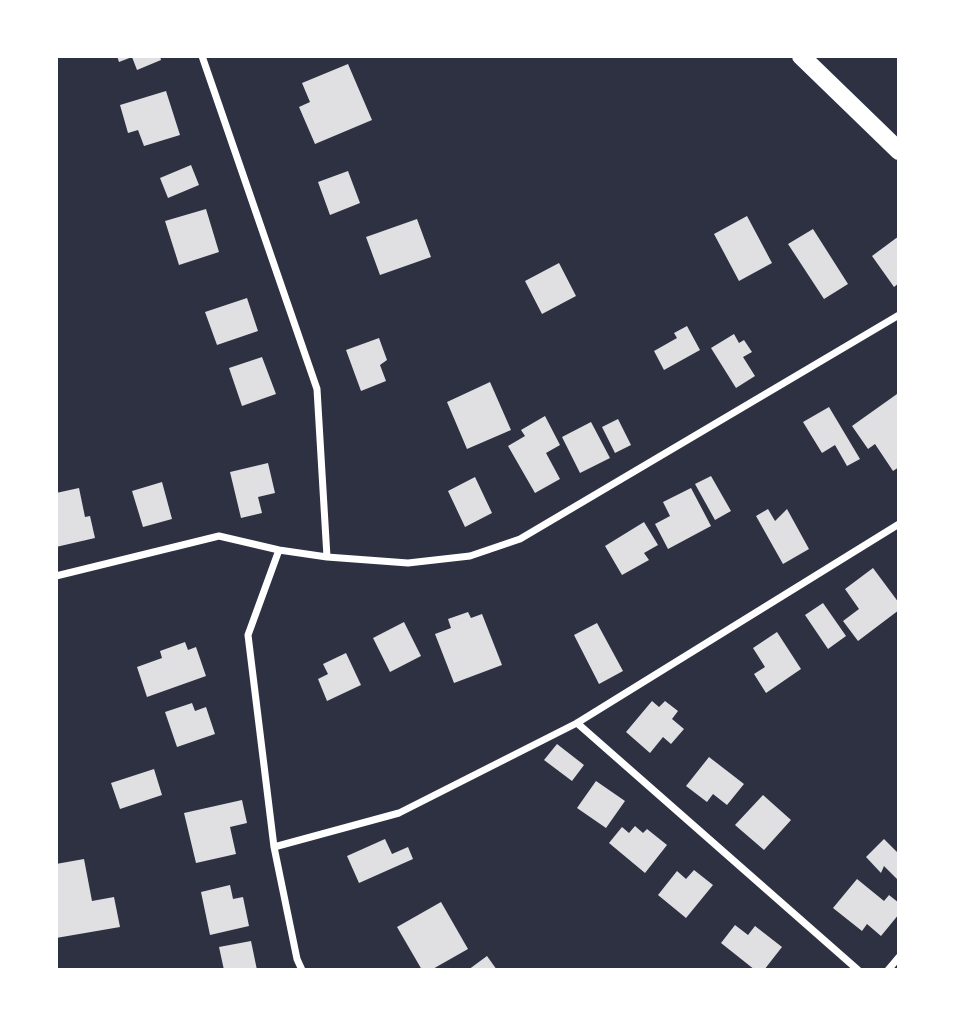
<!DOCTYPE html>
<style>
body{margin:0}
#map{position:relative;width:955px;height:1026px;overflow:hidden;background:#2d3142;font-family:Raleway,sans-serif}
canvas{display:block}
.frame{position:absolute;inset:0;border:58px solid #fff;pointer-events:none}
</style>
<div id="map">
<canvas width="955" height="1026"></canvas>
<div class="frame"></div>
</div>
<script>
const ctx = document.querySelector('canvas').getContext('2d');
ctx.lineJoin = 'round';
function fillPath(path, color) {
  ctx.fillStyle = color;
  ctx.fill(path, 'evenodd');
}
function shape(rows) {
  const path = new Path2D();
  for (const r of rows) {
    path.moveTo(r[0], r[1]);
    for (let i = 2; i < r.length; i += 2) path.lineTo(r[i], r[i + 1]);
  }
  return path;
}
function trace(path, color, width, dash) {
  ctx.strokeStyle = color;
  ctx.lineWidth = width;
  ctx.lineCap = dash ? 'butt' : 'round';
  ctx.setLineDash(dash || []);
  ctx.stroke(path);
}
fillPath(shape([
 [117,56,160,56,161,60,137,70,132,57,119,62],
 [348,64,372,120,315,144,299,107,310,102,302,83],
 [166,91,180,135,144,146,138,130,128,133,120,105],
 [191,165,199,185,168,198,160,178],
 [348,171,360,203,330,215,318,182],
 [206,209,219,252,179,265,165,221],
 [747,216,772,263,739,281,714,234],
 [417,219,431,257,380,275,366,237],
 [813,229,848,284,824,299,788,244],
 [899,236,899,283,894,287,872,256],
 [559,263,576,296,542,314,525,281],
 [247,298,258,331,217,345,205,312],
 [687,326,700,350,664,370,654,351,677,338,674,333],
 [734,334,739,343,744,340,752,352,743,357,755,376,736,388,711,348],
 [379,338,387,360,380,365,386,381,361,391,346,350],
 [262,357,276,394,242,406,229,368],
 [490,382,511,430,467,449,447,402],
 [897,394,899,467,893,471,875,444,868,449,852,426],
 [829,407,860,459,847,466,835,445,822,453,803,422],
 [545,416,560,445,546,453,560,479,535,493,508,446,525,436,521,430],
 [618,419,631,445,615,453,602,427],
 [591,422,610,458,580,473,562,437],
 [268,463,275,493,258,497,262,513,241,518,230,472],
 [711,476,731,511,715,520,695,484],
 [475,477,492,513,465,527,448,491],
 [162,482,172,519,143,527,132,491],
 [79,488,85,517,90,516,95,538,56,547,56,493],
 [691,488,711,526,668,549,655,524,670,516,663,502],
 [768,509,775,521,787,509,809,549,783,564,756,516],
 [644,522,658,545,644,553,649,560,622,575,605,546],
 [873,568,899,603,899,610,858,641,843,621,859,609,845,589],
 [823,603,846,636,828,649,805,615],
 [468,612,471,618,482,614,502,665,454,683,435,634,451,628,448,619],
 [404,622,421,656,390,672,373,638],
 [597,623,623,671,599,684,574,635],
 [777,632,801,669,766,693,754,674,765,667,753,648],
 [185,642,188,650,196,647,206,676,147,697,137,667,162,658,160,651],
 [346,653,361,685,327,701,318,679,328,674,323,664],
 [652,701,659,707,665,701,678,711,672,719,684,729,671,744,663,737,650,753,626,732],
 [192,703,195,711,206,707,215,734,177,747,165,712],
 [557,744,584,765,572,781,544,760],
 [709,757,744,784,727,805,713,794,707,802,686,786],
 [154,769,162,795,120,809,111,783],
 [596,781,625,801,606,828,577,808],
 [763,795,791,820,764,850,735,825],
 [242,800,247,823,230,827,236,854,196,863,184,813],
 [635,826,643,833,647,829,667,845,645,873,609,843,622,827,629,833],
 [385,839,392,854,408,847,413,859,359,883,347,856],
 [884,839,899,854,899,881,884,866,881,873,866,857],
 [84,859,92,901,114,897,120,927,56,938,56,864],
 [694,870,713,885,686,918,658,895,677,871,686,879],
 [857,879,884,901,889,895,899,903,899,914,881,936,867,924,862,931,833,908],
 [230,885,233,899,243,897,249,926,210,935,201,892],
 [441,902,468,949,431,970,422,970,397,927],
 [735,925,748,935,755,926,782,947,764,970,755,970,721,943],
 [251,941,257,970,224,970,219,947],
 [487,956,497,970,468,970]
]), '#e0e0e3');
trace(shape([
 [202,56,317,389,327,557],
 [279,550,248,635,274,847,297,959,302,970],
 [56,576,219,536,279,550,327,557,408,563,470,556,520,539,899,315],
 [577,723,858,970],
 [274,847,399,813,577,723,899,524],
 [888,970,899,957]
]), '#fff', 7);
trace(shape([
 [801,56,899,151]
]), '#fff', 18);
</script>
